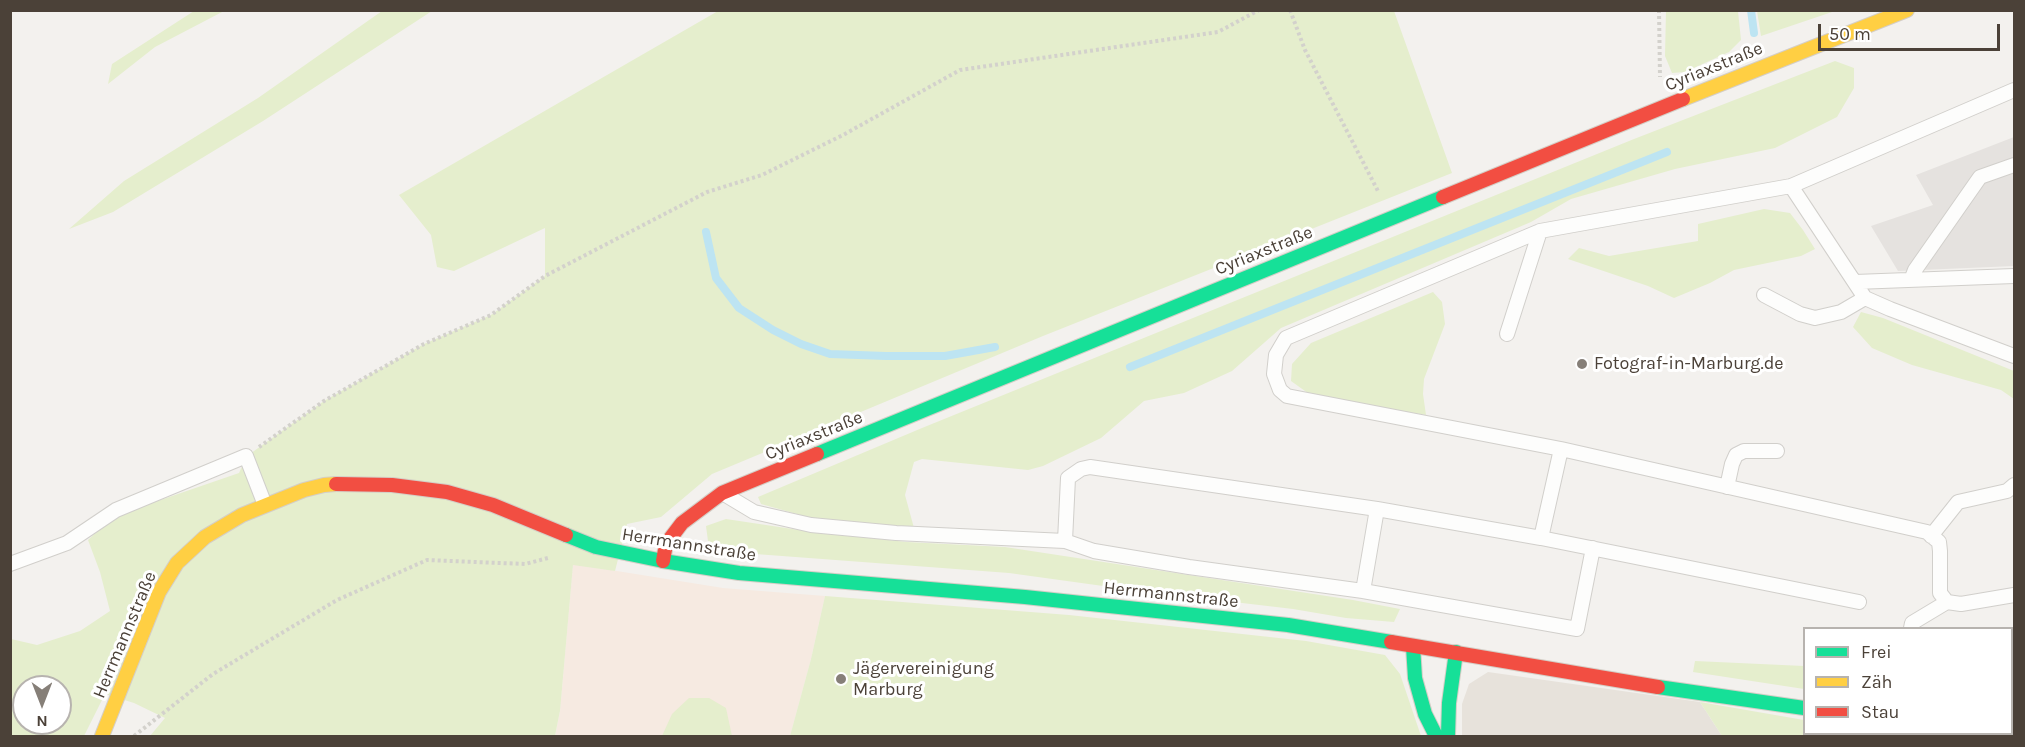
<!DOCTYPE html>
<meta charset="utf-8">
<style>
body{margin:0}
#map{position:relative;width:2025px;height:747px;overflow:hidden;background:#f3f1ee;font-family:Karla,sans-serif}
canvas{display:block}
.frame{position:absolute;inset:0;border:12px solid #4b4138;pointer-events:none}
.legend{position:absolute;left:1803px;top:627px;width:210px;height:108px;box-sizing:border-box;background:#fff;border:2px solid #b7b3af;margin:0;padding:8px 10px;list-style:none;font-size:18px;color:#4b4138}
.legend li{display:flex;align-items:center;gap:12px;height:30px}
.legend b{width:30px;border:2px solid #b7b3af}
.north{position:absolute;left:12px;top:675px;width:60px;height:60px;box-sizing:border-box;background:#fff;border:2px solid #b7b3af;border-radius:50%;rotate:180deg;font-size:16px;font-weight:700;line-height:24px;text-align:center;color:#4b4138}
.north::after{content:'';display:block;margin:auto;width:21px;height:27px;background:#867f78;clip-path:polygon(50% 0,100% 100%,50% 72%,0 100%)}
.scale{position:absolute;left:1818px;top:24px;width:182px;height:27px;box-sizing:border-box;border:3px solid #4b4138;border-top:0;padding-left:8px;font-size:18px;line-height:21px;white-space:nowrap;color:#4b4138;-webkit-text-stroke:4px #fff;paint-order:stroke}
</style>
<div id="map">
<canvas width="2025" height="747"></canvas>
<div class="frame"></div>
<ul class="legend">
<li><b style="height:8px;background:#16e098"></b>Frei</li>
<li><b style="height:8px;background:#ffcf43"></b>Zäh</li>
<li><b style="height:8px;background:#f24e42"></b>Stau</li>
</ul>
<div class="north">N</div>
<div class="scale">50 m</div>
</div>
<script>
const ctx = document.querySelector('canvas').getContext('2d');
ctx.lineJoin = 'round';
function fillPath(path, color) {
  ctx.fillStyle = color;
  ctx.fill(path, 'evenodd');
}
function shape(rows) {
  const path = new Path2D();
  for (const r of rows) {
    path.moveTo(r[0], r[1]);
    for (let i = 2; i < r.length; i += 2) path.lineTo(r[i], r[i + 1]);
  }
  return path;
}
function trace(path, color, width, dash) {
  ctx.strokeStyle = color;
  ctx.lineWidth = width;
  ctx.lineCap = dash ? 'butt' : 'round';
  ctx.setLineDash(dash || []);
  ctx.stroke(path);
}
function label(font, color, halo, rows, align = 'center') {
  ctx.font = font + ' Karla,sans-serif';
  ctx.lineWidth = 6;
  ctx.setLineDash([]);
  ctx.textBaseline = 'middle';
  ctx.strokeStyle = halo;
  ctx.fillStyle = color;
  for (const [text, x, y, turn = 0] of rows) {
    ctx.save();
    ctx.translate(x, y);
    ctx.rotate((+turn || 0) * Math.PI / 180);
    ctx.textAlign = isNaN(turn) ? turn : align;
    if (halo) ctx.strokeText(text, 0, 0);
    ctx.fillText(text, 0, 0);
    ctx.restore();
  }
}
fillPath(shape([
 [1488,672,1700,702,1722,736,1462,736,1462,704,1469,684]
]), '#e7e2db');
fillPath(shape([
 [573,564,723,588,825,596,811,659,790,736,555,736,560,711]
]), '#f6eae1');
fillPath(shape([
 [194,11,224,11,155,47,108,84,112,64],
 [382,11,432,11,263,121,113,212,69,229,124,181,258,98],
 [718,11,1394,11,1452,173,1043,336,712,474,661,517,627,524,615,571,573,565,560,711,555,736,150,736,165,718,134,703,105,694,84,736,11,736,11,639,37,645,80,631,110,611,100,572,88,540,114,516,239,473,247,456,324,401,424,344,491,315,545,276,545,228,454,271,437,267,431,235,399,195],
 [24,687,60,687,60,723,24,723],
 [1666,11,1738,11,1741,40,1729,52,1685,72,1672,73,1665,56],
 [1757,11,1757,10,1835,11,1761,36],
 [1835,61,1854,68,1854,88,1837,117,1775,148,1675,169,1571,199,1531,222,1281,328,1232,371,1184,393,1144,401,1101,438,1043,466,1028,470,922,459,914,462,905,495,914,528,811,518,761,504,758,497,922,428,1634,139],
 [1764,209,1790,213,1803,230,1815,249,1801,256,1734,270,1710,283,1674,298,1648,286,1568,259,1579,248,1609,256,1698,241,1698,224],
 [1433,292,1442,302,1445,324,1424,379,1423,394,1426,415,1312,396,1291,381,1292,364,1311,343],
 [1861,312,1883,318,2014,371,2014,399,2001,390,1912,365,1872,348,1853,327],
 [726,519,806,531,907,542,1005,547,1353,600,1400,609,1394,622,1346,618,1293,609,1132,590,1009,573,742,553,708,541,706,526],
 [825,596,1069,615,1306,641,1385,655,1400,674,1421,736,790,736,811,659],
 [1695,661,1804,666,1804,689,1693,672],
 [689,698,709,698,726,708,732,736,662,736,672,714],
 [1700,702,1804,720,1804,734,1950,734,2014,736,1722,736]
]), '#e5eecd');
fillPath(shape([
 [2014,137,2014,266,1898,271,1871,226,1933,205,1916,175]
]), '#e5e2df');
trace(shape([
 [1751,10,1754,33],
 [706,232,716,278,739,308,773,330,801,344,830,354,886,356,945,356,995,347],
 [1130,367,1667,152]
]), '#bde4f2', 8);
const lane = shape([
 [1791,186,1865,298,1890,309,2014,356],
 [1540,231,1286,338,1276,355,1274,374,1280,390,1287,396,1561,449,1927,532,1939,542,1940,551,1940,593,1947,602,1961,604,2014,595],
 [1911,280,1915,270,1980,177,2014,165],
 [1855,282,2014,276],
 [1764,295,1800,314,1815,318,1841,312,1865,298],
 [1507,334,1540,231,1791,186,2014,90],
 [1561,449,1541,538,1859,602],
 [1727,487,1732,464,1736,455,1744,451,1777,451],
 [724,494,754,512,811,525,896,533,1065,541,1068,478,1081,469,1090,467,1377,509,1541,538],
 [1931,536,1958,502,2007,491,2014,485],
 [1065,541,1094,551,1189,567,1363,591,1577,629,1593,548],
 [10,564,67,543,116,510,246,456,265,505],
 [1363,591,1377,509],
 [1911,628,1912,623,1947,602]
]);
const fast = shape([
 [817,454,1443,197],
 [566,535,596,547,663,561,739,573,1025,597,1288,625,1391,642],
 [1413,646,1415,678,1425,714,1436,736],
 [1658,687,1804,708],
 [2012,721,2014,721],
 [1448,736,1449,703,1456,652]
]);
const slow = shape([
 [1683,99,1907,10],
 [102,736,159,592,177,563,205,537,242,515,304,490,324,485,336,484]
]);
const jam = shape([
 [1443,197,1683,99],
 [336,484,392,485,447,492,493,505,566,535],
 [663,561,666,544,682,523,722,493,817,454],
 [1391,642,1658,687]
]);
trace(lane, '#d1cfcb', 16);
trace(fast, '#d4cec6', 16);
trace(slow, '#d4cec6', 16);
trace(jam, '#d4cec6', 16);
trace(shape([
 [1290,10,1305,50,1379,193],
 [1659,10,1660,77],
 [259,447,324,401,424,344,491,315,545,276,707,192,762,175,843,135,960,70,1218,32,1259,10],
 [134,736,213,674,337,600,427,560,525,564,548,558]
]), '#d3d1cc', 4, [3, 3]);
trace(lane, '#fdfdfc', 14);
trace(fast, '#16e098', 14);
trace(slow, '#ffcf43', 14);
trace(jam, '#f24e42', 14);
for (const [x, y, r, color] of [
 [1582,364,6,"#867f78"],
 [841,679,6,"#867f78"]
]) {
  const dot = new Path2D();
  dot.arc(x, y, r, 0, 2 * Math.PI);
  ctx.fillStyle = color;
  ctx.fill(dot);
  trace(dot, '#fff', 2);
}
label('18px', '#4b4138', '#fff', [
 ["Cyriaxstraße",1714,67,-22],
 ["Cyriaxstraße",1264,251,-22],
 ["Cyriaxstraße",814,436,-22],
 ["Herrmannstraße",689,545,9],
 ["Herrmannstraße",1171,595,6],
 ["Herrmannstraße",125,635,-67]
]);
label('18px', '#4b4138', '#fff', [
 ["Fotograf-in-Marburg.de",1594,364],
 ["Jägervereinigung",853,669],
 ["Marburg",853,690]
], 'left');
</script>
